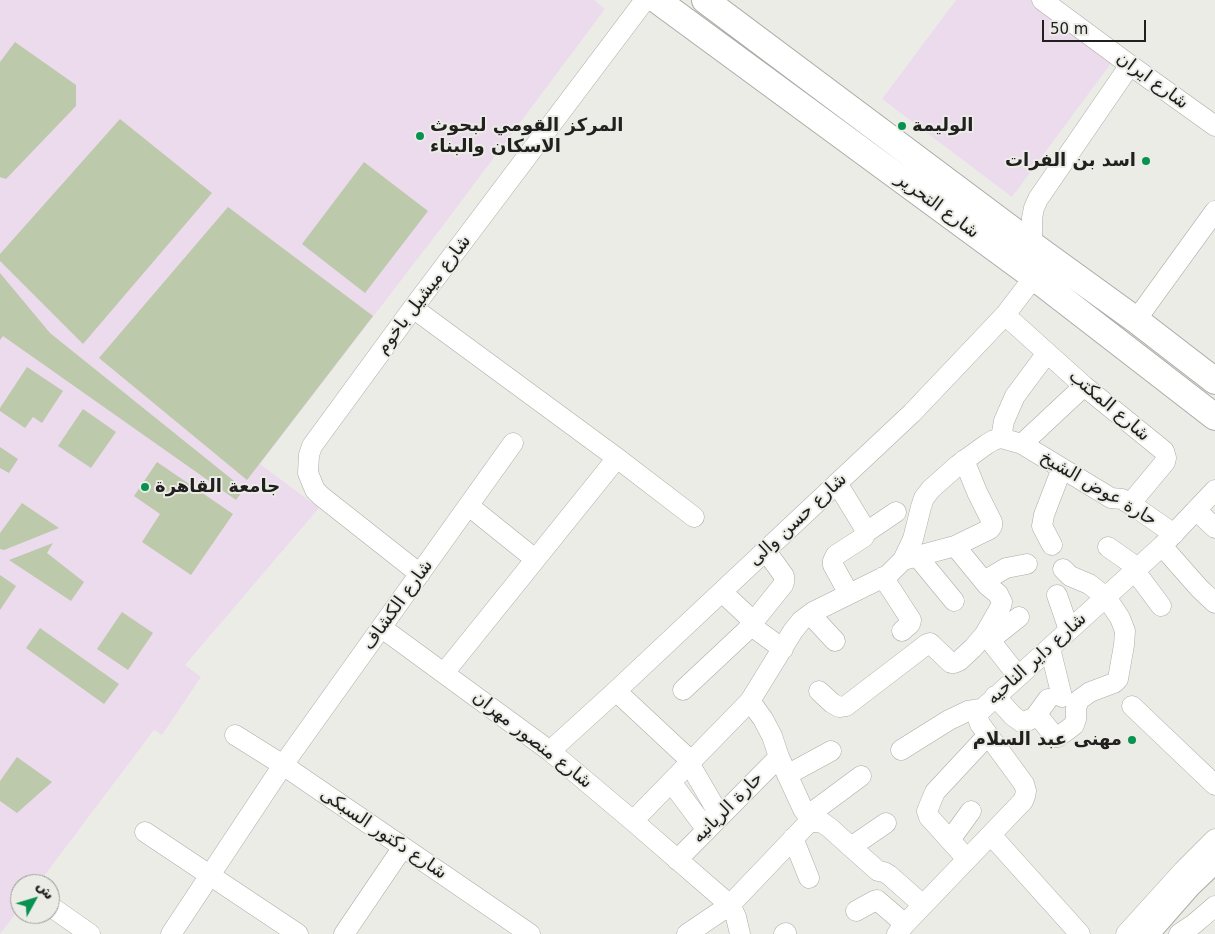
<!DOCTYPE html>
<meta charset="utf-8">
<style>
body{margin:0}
#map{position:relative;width:1215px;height:934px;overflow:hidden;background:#ecece7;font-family:"DejaVu Sans",Cairo,sans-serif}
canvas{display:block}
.north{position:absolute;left:10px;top:874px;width:50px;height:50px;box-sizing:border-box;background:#ecece7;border:1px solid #9b9a97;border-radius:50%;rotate:51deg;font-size:14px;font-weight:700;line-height:20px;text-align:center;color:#21201f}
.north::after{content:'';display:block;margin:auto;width:18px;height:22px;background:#089251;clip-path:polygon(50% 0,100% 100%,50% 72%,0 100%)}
.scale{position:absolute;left:1042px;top:20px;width:104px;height:22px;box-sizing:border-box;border:2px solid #21201f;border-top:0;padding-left:6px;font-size:15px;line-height:18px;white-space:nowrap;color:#21201f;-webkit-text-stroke:4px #ecece7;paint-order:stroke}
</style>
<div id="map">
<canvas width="1215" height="934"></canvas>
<div class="north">ش</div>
<div class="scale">50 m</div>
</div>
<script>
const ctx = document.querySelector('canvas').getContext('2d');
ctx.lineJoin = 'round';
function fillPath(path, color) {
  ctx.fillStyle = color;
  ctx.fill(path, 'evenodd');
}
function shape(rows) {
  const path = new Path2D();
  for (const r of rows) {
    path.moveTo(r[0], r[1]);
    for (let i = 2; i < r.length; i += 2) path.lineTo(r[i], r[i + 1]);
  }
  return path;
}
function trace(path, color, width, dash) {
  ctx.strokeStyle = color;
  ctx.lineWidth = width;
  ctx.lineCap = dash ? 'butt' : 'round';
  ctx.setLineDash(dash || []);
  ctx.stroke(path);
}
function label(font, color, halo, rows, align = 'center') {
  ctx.font = font + ' "DejaVu Sans",Cairo,sans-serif';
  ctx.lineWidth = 4;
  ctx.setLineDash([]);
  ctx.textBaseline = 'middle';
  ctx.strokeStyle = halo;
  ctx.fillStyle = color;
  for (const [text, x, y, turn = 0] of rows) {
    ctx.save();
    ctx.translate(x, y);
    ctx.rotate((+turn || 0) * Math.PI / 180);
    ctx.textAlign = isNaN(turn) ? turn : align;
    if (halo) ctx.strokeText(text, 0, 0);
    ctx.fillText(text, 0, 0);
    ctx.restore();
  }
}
fillPath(shape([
 [0,0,594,0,605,9,445,223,260,464,319,508,185,665,201,677,162,735,154,730,38,884,20,884,20,908,0,934],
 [956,0,1030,0,1112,62,1012,197,882,99]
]), '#ecdbed');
fillPath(shape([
 [15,42,76,85,76,106,6,179,0,177,0,62],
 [120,119,212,193,83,344,0,261,0,254],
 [364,162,428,211,365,293,302,244],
 [228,207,373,316,247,480,99,358],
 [0,273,50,333,244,489,236,500,3,336,0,340],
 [27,367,63,391,42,423,33,417,25,428,0,411,0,408],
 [83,409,116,432,91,468,58,446],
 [0,447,18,459,9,473,0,468],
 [157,462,233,514,191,575,142,542,160,514,134,496],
 [22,503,59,528,4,550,0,549,0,533],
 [53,543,47,553,84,582,71,601,9,560],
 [0,575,16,586,0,610],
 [122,612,153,633,128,670,97,649],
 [40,628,119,684,104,704,26,648],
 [17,757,52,782,17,813,0,801,0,781]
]), '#bcc9ab');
const minor = shape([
 [1042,0,1130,65,1215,126],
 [1035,247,1032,237,1032,218,1034,208,1038,199,1130,65],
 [413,308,617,458,694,517],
 [1005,315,1084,386,1164,451,1166,458,1165,462,1130,504],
 [1136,320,1215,211],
 [1001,438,1004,421,1015,396,1047,353],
 [1022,444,1111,498,1122,499,1138,509,1174,534],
 [837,483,865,529,865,533,864,537,836,555,833,561,833,565,849,594],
 [469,506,535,559],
 [1196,510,1215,528],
 [865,533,896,512],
 [1052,545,1042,526,1044,515,1062,468],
 [1162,546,1200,589,1215,603],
 [1108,547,1138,568],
 [917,556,954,601],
 [903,560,955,546,990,529,992,526,992,522,977,492,964,460],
 [1135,571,1161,606],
 [420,574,321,496,315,490,308,473,309,455,312,446,413,308,645,0],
 [883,577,911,620,910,624,902,631],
 [984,581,1006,568,1027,564],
 [722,592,753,621],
 [1057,595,1069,630],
 [810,614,835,641],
 [750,625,783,649],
 [382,628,550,751,633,821,730,905,736,917,740,934],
 [985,634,1018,676],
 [990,640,1019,617],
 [1050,648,1062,697],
 [444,673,617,458],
 [683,690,746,631,783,585,784,582,784,576,766,551],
 [616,691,691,761],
 [819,691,832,703,839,707,846,706,927,644,930,643,932,645,951,663,954,663,959,661,973,648,985,634,1001,606,1002,602,998,594,987,585,955,546],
 [995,696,1013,716,1023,723,1035,717,1039,717,1055,737,1058,737,1074,725,1076,719,1076,708,1079,700,1090,692,1114,683,1118,679,1124,645,1125,631,1120,618,1106,597,1089,584,1070,576,1063,569],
 [750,701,763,719,772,736,779,757,803,809,811,820,816,822,823,823,830,828,851,847,886,823],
 [1132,706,1215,785],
 [1035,717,1048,699],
 [235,735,283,765,530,934],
 [901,750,949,720,968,711,981,709],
 [550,751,616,691,912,413,1005,315,1034,277],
 [689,763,720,816],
 [787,775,831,751],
 [671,782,707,830],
 [807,816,861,776],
 [633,821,750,701,793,631,801,621,813,612,888,575,903,560,913,539,921,507,924,498,931,489,958,465,987,444,994,440,1001,438,1022,444,1084,386],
 [145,832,298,934],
 [991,835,1080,934],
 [793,838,809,878],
 [950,840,971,811],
 [851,847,878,871,884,872,889,875,923,905],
 [967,859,929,817,927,811,935,792,988,735],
 [677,860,779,757],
 [50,906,90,934],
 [856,911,874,901,877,900,905,924],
 [171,934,283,765,513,443],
 [344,934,403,847],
 [687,934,730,905,811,820],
 [784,934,786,933],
 [897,934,905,924,1023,801,1025,796,1026,791,1024,784,980,724,978,718,978,713,1162,546,1215,490],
 [1126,934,1183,871,1215,839],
 [1179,934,1194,924,1215,906]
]);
const major = shape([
 [657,0,1034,277,1215,417],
 [705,0,1035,247,1136,320,1215,381],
 [1145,934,1188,885,1215,859]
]);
trace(minor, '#acaba7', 21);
trace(major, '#acaba7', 28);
trace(minor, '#fff', 20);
trace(major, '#fff', 26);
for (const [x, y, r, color] of [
 [902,126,5,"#089251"],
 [420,136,5,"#089251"],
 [1146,161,5,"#089251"],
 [145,487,5,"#089251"],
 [1132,740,5,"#089251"]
]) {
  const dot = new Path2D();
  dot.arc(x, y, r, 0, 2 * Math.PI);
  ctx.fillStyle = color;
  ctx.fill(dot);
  trace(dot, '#ecece7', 2);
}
label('18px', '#21201f', '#ecece7', [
 ["شارع ايران",1152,81,36],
 ["شارع التحرير",937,206,36],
 ["شارع ميشيل باخوم",424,295,-53],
 ["شارع المكتب",1109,406,40],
 ["حارة عوض الشيخ",1098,489,30],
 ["شارع حسن والى",798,520,-43],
 ["شارع الكشاف",398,605,-54],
 ["شارع داير الناحيه",1037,659,-42],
 ["شارع منصور مهران",532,740,38],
 ["حارة الريانيه",728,808,-45],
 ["شارع دكتور السبكى",383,834,34]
]);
label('bold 18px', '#21201f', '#ecece7', [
 ["المركز القومي لبحوث",430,126],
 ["الاسكان والبناء",430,147],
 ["الوليمة",912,126],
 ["اسد بن الفرات",1136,161,"right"],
 ["جامعة القاهرة",155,487],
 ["مهنى عبد السلام",1122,740,"right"]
], 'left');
</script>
